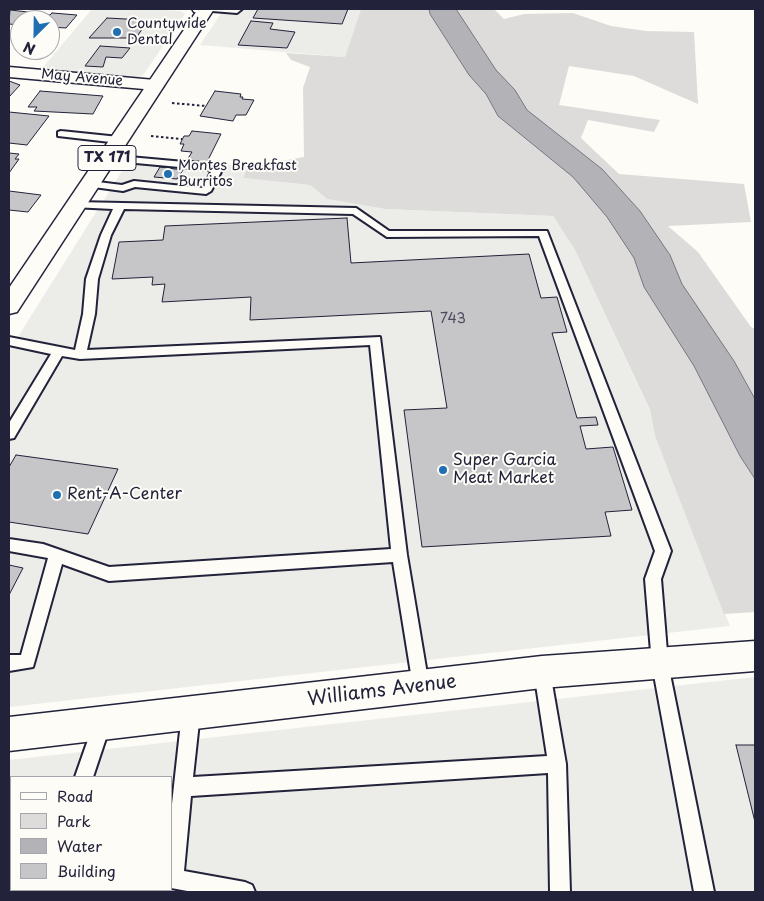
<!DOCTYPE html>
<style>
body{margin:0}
#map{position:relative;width:764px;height:901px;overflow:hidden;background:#fdfcf7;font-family:"Playpen Sans",sans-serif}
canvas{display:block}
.frame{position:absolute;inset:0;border:10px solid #22223b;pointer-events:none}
.legend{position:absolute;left:10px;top:776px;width:162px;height:115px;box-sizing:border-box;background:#fdfcf7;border:1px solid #a5a5ac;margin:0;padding:6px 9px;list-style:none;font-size:15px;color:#22223b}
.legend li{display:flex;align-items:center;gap:10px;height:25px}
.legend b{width:25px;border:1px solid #a5a5ac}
.north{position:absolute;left:10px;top:10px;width:50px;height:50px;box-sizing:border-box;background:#fdfcf7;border:1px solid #a5a5ac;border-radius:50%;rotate:203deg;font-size:14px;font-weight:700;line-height:20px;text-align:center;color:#22223b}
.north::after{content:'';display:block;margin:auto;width:18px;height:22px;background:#1f6fb2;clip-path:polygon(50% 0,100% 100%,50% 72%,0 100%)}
</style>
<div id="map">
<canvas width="764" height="901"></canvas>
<div class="frame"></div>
<ul class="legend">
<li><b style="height:6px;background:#fdfcf7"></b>Road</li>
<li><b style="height:14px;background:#dddcdb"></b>Park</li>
<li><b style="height:14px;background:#b2b2b7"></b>Water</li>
<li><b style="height:14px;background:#c6c6c8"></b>Building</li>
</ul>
<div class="north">N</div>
</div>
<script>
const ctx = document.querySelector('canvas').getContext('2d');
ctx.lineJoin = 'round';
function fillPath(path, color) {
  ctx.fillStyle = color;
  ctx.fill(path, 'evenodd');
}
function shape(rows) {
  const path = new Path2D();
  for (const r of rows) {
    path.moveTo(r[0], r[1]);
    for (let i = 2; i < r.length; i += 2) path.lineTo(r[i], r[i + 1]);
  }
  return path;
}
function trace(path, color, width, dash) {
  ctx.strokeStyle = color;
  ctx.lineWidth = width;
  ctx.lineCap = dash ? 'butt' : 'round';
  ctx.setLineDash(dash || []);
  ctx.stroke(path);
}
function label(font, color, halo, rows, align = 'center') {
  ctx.font = font + ' "Playpen Sans",sans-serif';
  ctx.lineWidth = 4;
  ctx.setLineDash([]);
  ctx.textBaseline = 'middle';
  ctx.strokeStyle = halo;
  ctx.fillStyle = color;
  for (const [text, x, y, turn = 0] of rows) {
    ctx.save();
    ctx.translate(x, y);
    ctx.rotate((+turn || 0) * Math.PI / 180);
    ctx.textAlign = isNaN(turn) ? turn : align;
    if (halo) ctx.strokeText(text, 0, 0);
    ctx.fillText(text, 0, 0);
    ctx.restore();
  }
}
fillPath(shape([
 [92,9,152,9,180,11,185,14,144,74,140,77,40,71],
 [224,9,361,9,345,57,200,45],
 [132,155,248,167,243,178,310,185,327,199,385,209,553,216,575,250,650,411,655,436,730,626,9,707,9,351],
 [755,677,755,892,9,892,9,760],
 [11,777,171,777,171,890,11,890]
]), '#ecece9');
fillPath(shape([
 [361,9,494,9,504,19,524,14,573,13,611,26,646,31,694,32,698,104,634,76,569,66,559,105,660,120,654,132,588,120,581,138,619,174,744,184,751,222,668,226,698,252,751,327,755,329,755,612,724,614,655,436,650,410,575,250,553,216,385,209,327,199,310,185,243,178,248,167,304,157,303,88,310,67,291,60,286,53,345,57]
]), '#dddcdb');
const water = shape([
 [429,9,456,9,496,70,515,90,527,110,602,169,640,211,670,255,682,284,734,361,755,399,755,479,740,456,694,366,644,287,634,258,607,217,573,177,498,116,486,94,469,75,430,14,429,9]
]);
fillPath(water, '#b2b2b7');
trace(water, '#787885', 1);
const building = shape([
 [258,9,348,9,342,24,253,18,258,9],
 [10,10,37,13,30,20,20,20,20,25,9,24,10,10],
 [52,13,77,15,66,28,50,27,50,20,34,20,39,14,50,15,52,13],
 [107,18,144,20,142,22,147,22,136,38,89,38,107,18],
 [251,21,273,23,270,29,295,32,287,48,238,45,251,21],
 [100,46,130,48,122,58,106,57,103,67,85,66,100,46],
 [9,81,20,85,9,97,9,81],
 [40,91,103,96,93,114,34,111,37,107,28,107,40,91],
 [215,91,241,94,240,97,243,97,242,99,254,100,246,115,236,115,233,121,200,116,215,91],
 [9,112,49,116,27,145,9,143,9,112],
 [192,131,221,134,207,162,187,160,192,152,181,151,184,144,180,144,184,136,189,136,192,131],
 [9,153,19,154,15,159,19,159,9,173,9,153],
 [160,167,183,170,177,179,154,177,160,167],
 [9,191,41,195,28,212,9,210,9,191],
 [347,218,351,263,529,254,541,298,557,297,567,332,552,333,577,418,596,417,598,425,580,426,586,449,613,447,632,510,605,512,611,536,422,547,404,410,447,408,431,311,250,320,251,297,162,302,165,284,152,285,153,277,112,279,119,242,163,240,165,226,347,218],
 [16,455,118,469,88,534,9,522,9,467,16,455],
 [9,565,23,568,9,595,9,565],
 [736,745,755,745,755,822,736,745]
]);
fillPath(building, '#c6c6c8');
trace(building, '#22223b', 1);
const service = shape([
 [208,9,242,9,237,13,212,11,208,9],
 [61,131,119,137,124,140,119,143,58,136,58,132,61,131],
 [107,155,218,165,223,168,211,191,206,194,135,187,123,191,86,186,85,184,90,181,122,185,134,181,203,188,212,170,103,160,103,156,107,155],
 [76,202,356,208,389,231,547,231,671,551,661,579,668,664,714,892,694,892,652,664,645,579,655,551,539,236,387,237,353,214,124,209,111,235,98,279,95,314,87,350,380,337,407,555,429,686,427,692,421,694,415,692,413,686,393,562,109,581,62,564,33,667,9,671,9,655,21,655,48,558,9,551,9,539,43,544,109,567,391,549,370,345,80,359,62,356,14,438,9,439,9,423,51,354,9,345,9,337,75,350,83,314,86,279,101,235,113,209,72,207,71,205,76,202],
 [542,664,548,666,550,672,566,764,570,892,550,892,548,773,191,796,184,871,245,882,252,885,255,892,193,892,171,888,171,813,182,713,185,707,191,705,197,707,200,713,193,777,547,756,534,672,536,666,542,664],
 [102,715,108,717,111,723,93,777,75,777,96,717,102,715],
 [32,890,52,890,51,892,31,892,32,890]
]);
const minor = shape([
 [192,9,213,9,205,14,194,12,192,9],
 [9,67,155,80,161,81,164,85,161,89,155,90,9,77,9,67]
]);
const tertiary = shape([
 [755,641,755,671,542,688,9,751,9,717,542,656,755,641]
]);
const primary = shape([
 [198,9,214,9,17,312,9,314,9,288,198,9]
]);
trace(service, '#22223b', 4);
trace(minor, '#22223b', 3);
trace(tertiary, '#22223b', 3);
trace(primary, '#22223b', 3);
trace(shape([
 [172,103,206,106],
 [151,136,182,139]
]), '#22223b', 2, [2.5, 2.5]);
fillPath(service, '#fdfcf7');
fillPath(minor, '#fdfcf7');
fillPath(tertiary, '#fdfcf7');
fillPath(primary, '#fdfcf7');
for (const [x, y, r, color] of [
 [117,32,5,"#1f6fb2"],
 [168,174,5,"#1f6fb2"],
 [443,470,5,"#1f6fb2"],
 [57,495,5,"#1f6fb2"]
]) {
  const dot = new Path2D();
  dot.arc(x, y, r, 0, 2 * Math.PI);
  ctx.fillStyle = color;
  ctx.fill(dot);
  trace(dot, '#fdfcf7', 2);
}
label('14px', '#22223b', '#fdfcf7', [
 ["Countywide",127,24],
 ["Dental",127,40],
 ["Montes Breakfast",178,166],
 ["Burritos",178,182]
], 'left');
label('14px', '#22223b', '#fdfcf7', [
 ["May Avenue",82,78,5]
]);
label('14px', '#4b4b5e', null, [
 ["743",453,319]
]);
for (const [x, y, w] of [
 [107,158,58]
]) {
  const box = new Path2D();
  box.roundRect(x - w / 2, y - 12.5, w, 25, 4);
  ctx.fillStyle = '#fdfcf7';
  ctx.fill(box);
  trace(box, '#22223b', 1);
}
label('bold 15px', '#22223b', null, [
 ["TX 171",107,158]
]);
label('16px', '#22223b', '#fdfcf7', [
 ["Super Garcia",453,461],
 ["Meat Market",453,479],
 ["Rent-A-Center",67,495]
], 'left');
label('19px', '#22223b', '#fdfcf7', [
 ["Williams Avenue",382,691,-7]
]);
</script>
